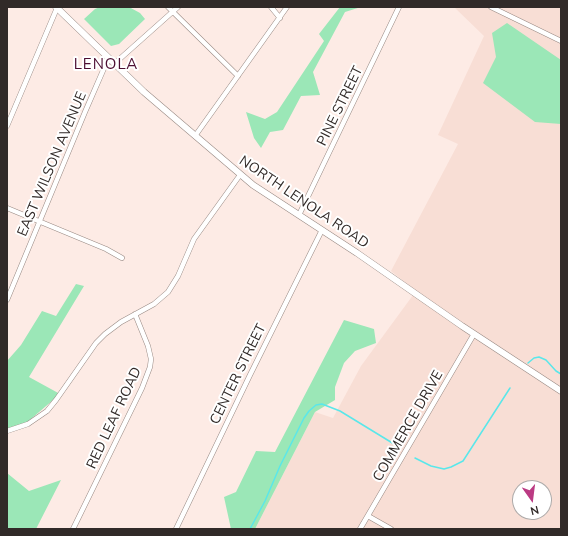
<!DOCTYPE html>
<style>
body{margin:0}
#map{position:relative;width:568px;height:536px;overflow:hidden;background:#fdebe5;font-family:Mulish,sans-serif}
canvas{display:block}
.frame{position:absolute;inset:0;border:8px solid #312a28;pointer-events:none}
.north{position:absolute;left:512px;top:480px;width:40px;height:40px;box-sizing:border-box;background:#fff;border:1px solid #adaaa9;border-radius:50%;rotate:166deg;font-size:11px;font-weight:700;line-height:16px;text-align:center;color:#312a28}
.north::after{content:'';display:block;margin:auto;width:14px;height:18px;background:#bb3a83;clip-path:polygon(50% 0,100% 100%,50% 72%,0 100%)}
</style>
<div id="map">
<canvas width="568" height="536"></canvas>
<div class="frame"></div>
<div class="north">N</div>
</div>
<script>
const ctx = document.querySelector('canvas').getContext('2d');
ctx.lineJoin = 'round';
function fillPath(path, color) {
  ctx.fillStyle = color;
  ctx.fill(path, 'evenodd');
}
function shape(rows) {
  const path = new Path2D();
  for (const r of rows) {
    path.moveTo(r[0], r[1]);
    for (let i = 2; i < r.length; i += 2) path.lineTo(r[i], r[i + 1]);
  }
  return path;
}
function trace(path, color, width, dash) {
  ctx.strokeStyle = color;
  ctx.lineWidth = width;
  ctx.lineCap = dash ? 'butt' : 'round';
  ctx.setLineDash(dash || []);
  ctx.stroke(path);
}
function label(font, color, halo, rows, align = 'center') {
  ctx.font = font + ' Mulish,sans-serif';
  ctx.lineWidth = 4;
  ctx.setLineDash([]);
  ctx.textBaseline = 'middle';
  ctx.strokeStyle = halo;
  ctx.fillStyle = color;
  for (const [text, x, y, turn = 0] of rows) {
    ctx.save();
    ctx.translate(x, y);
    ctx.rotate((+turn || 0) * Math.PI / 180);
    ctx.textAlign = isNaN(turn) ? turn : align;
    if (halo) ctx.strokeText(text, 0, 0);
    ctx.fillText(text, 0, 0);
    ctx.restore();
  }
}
fillPath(shape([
 [454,7,561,7,561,529,255,529,315,412,333,418,361,366,416,291,391,271,458,144,438,135,484,36],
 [520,488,544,488,544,512,520,512]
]), '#f8ded5');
fillPath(shape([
 [100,7,129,7,140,13,145,19,119,44,111,46,84,19,95,9],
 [340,7,361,7,345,12,313,72,320,95,301,96,283,130,270,132,261,148,254,138,246,112,265,119,277,112,324,41,319,34],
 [507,23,561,60,561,124,535,122,483,83,496,57,492,33],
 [76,284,84,286,29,377,60,394,24,425,7,429,7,361,21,345,42,311,56,316],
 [344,320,374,329,376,343,355,351,344,363,335,387,335,400,315,412,255,529,231,529,224,497,236,492,256,451,275,452],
 [7,473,29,491,61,480,36,529,7,529]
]), '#9be7b7');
trace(shape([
 [528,363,534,358,539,357,546,360,556,371,561,374],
 [415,458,431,466,444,469,451,467,463,461,510,388],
 [250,529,265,501,280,466,304,418,309,411,316,405,322,404,340,411,394,444]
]), '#5ae7ea', 1.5);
const minor = shape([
 [168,7,238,76],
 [271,7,280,18],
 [491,7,561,41],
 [114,64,178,7],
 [7,126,57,8],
 [195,136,287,7],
 [7,208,106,249,122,258],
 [299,215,399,7],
 [7,300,85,112,105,66,109,60],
 [7,431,28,424,47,411,56,400,96,343,105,334,121,322,154,304,168,292,178,276,194,239,240,175],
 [368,516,391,529],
 [73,529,142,388,150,367,151,359,148,346,135,314],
 [176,529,250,375,322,230],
 [360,529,474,334]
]);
const major = shape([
 [56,7,144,92,253,185,357,253,462,326,561,391]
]);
trace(minor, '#988983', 5.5);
trace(major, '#988983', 7);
trace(minor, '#fff', 4.5);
trace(major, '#fff', 6);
label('14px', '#312a28', '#fff', [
 ["PINE STREET",340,106,-64],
 ["EAST WILSON AVENUE",52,164,-67],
 ["NORTH LENOLA ROAD",304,202,34],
 ["CENTER STREET",238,374,-64],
 ["RED LEAF ROAD",114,418,-65],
 ["COMMERCE DRIVE",408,426,-60]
]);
ctx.letterSpacing = '1px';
label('15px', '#4c0e32', '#fff', [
 ["LENOLA",106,64]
]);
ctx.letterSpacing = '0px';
</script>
